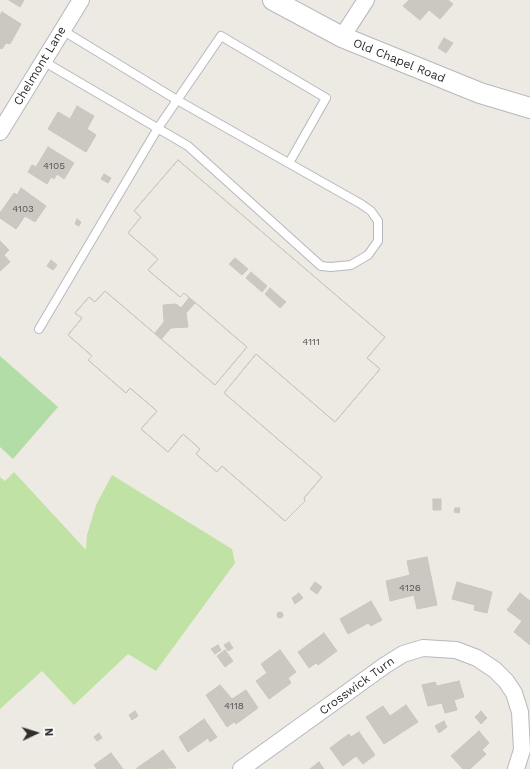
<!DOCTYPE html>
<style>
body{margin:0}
#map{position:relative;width:530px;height:769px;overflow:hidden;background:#edeae3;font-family:"Work Sans",sans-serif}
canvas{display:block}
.north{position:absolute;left:16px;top:713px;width:40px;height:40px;-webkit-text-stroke:3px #fff;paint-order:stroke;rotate:86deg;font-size:11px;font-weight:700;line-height:16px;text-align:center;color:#2e2e2e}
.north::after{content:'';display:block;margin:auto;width:14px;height:18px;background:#2e2e2e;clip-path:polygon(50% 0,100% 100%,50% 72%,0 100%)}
</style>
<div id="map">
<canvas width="530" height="769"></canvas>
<div class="north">N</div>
</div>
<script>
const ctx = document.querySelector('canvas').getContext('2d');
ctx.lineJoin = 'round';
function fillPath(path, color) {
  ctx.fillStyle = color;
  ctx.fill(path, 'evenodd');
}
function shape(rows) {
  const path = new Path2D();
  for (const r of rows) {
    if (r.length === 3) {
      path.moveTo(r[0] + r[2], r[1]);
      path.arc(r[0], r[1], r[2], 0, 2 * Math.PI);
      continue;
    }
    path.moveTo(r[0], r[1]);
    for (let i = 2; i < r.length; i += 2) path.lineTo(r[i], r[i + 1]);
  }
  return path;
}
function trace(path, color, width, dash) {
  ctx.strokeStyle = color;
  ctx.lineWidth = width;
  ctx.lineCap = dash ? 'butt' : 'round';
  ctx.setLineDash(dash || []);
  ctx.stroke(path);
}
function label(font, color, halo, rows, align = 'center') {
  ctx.font = font + ' "Work Sans",sans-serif';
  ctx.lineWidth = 3.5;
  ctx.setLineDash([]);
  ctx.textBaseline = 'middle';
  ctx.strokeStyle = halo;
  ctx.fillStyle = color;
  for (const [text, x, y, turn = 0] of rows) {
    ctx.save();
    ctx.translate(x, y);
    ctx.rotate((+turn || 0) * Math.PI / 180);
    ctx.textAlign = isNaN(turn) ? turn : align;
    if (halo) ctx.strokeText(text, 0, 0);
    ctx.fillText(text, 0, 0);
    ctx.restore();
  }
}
fillPath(shape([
 [0,356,58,407,13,459,0,447]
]), '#b2dda6');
fillPath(shape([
 [14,472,86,550,87,535,96,505,112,475,232,549,235,563,156,671,128,654,74,705,42,671,0,709,0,477,5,481]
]), '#c0e2a4');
const building = shape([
 [9,0,24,0,20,7,9,0],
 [409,0,448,0,453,4,440,19,429,10,420,20,403,6,409,0],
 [2,12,21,24,10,44,6,43,2,49,0,48,0,15,2,12],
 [444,38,453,43,446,53,438,48,444,38],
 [77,106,94,116,87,129,96,135,86,152,48,129,58,112,70,119,77,106],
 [48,147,74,163,64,179,57,174,54,179,51,177,47,184,28,172,32,165,36,167,48,147],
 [178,160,385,337,367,358,380,369,335,422,256,354,224,393,322,477,304,498,305,501,285,521,222,466,217,472,196,454,200,449,183,434,168,452,141,429,157,411,130,388,126,393,88,360,92,356,68,335,82,318,75,313,89,297,95,302,105,291,215,385,247,347,184,293,180,297,148,270,158,259,128,233,141,217,134,211,178,160],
 [235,258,248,269,242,275,229,264,235,258],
 [251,272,267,286,262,292,246,278,251,272],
 [270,288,286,302,280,308,265,294,270,288],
 [178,160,385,337,367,358,380,369,335,422,256,354,224,393,322,477,304,498,305,501,285,521,222,466,217,472,196,454,200,449,183,434,168,452,141,429,157,411,130,388,126,393,88,360,92,356,68,335,82,318,75,313,89,297,95,302,105,291,215,385,247,347,184,293,180,297,148,270,158,259,128,233,141,217,134,211,178,160],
 [104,174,111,178,108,183,101,179,104,174],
 [21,188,46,206,35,222,25,216,16,229,0,218,0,213,14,193,17,195,21,188],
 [77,219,81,222,79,226,75,224,77,219],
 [0,241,9,250,4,255,10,262,0,271,0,241],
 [51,260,57,265,53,270,47,266,51,260],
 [189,298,195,303,186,313,188,327,171,328,161,339,155,333,164,322,163,305,176,304,181,308,189,298],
 [433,499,441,499,441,510,433,510,433,499],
 [455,508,460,508,459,513,454,512,455,508],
 [427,557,437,605,417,609,414,595,390,601,386,581,410,575,407,561,427,557],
 [315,582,322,587,317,594,310,589,315,582],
 [457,582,492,592,487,613,474,610,475,605,452,599,457,582],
 [299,593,303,598,295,604,292,598,299,593],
 [520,593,530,601,530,645,514,632,522,621,507,610,520,593],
 [371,601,382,620,371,626,368,623,348,634,340,619,371,601],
 [280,615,3],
 [324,633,337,651,318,665,316,663,309,668,298,652,324,633],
 [229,642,233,648,228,651,224,645,229,642],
 [218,645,221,650,215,654,211,649,218,645],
 [225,650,233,661,225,667,217,656,225,650],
 [280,650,296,672,288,678,291,683,269,699,256,681,267,673,261,664,280,650],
 [459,681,464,697,454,700,457,710,445,713,442,703,428,706,422,685,435,682,437,686,459,681],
 [220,685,232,699,246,690,258,708,236,724,234,722,227,727,206,695,220,685],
 [406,705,418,722,384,744,366,717,383,706,390,716,406,705],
 [135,711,138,716,132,720,129,715,135,711],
 [481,711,487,718,481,724,475,717,481,711],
 [204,719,217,737,210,742,208,738,188,752,179,737,204,719],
 [444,721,447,727,439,733,435,726,444,721],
 [479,731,489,743,482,750,486,754,470,769,463,769,451,756,479,731],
 [359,732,375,755,363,764,356,756,343,766,330,748,349,734,351,737,359,732],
 [99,733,102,738,97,741,94,737,99,733],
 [163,750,176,768,137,769,137,768,163,750],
 [111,753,123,769,97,769,94,765,111,753],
 [319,762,324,769,310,769,319,762]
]);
fillPath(building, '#cac8c1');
trace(building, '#c9c6bc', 1);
const service = shape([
 [43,61,188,146,321,266,331,267,351,265,368,255,378,241,378,221,371,211,361,204,177,100,62,30],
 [39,329,158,128,221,36,326,98,289,163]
]);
const minor = shape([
 [342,37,366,0],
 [0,132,81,0],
 [241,769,384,666,403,654,423,648,456,650,477,658,495,670,506,681,514,693,520,712,522,750,516,769]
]);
const tertiary = shape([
 [273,0,342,37,480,93,530,108]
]);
trace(service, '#b6b7c0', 10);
trace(minor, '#b6b7c0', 18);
trace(tertiary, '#b6b7c0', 22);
trace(service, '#fff', 8);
trace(minor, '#fff', 16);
trace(tertiary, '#fff', 20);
label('10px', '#555453', null, [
 ["4105",54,166],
 ["4103",23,209],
 ["4111",311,342],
 ["4126",410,588],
 ["4118",234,706]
]);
label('12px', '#2e2e2e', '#fff', [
 ["Old Chapel Road",399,61,22],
 ["Chelmont Lane",40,66,-59],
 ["Crosswick Turn",357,686,-36]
]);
</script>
